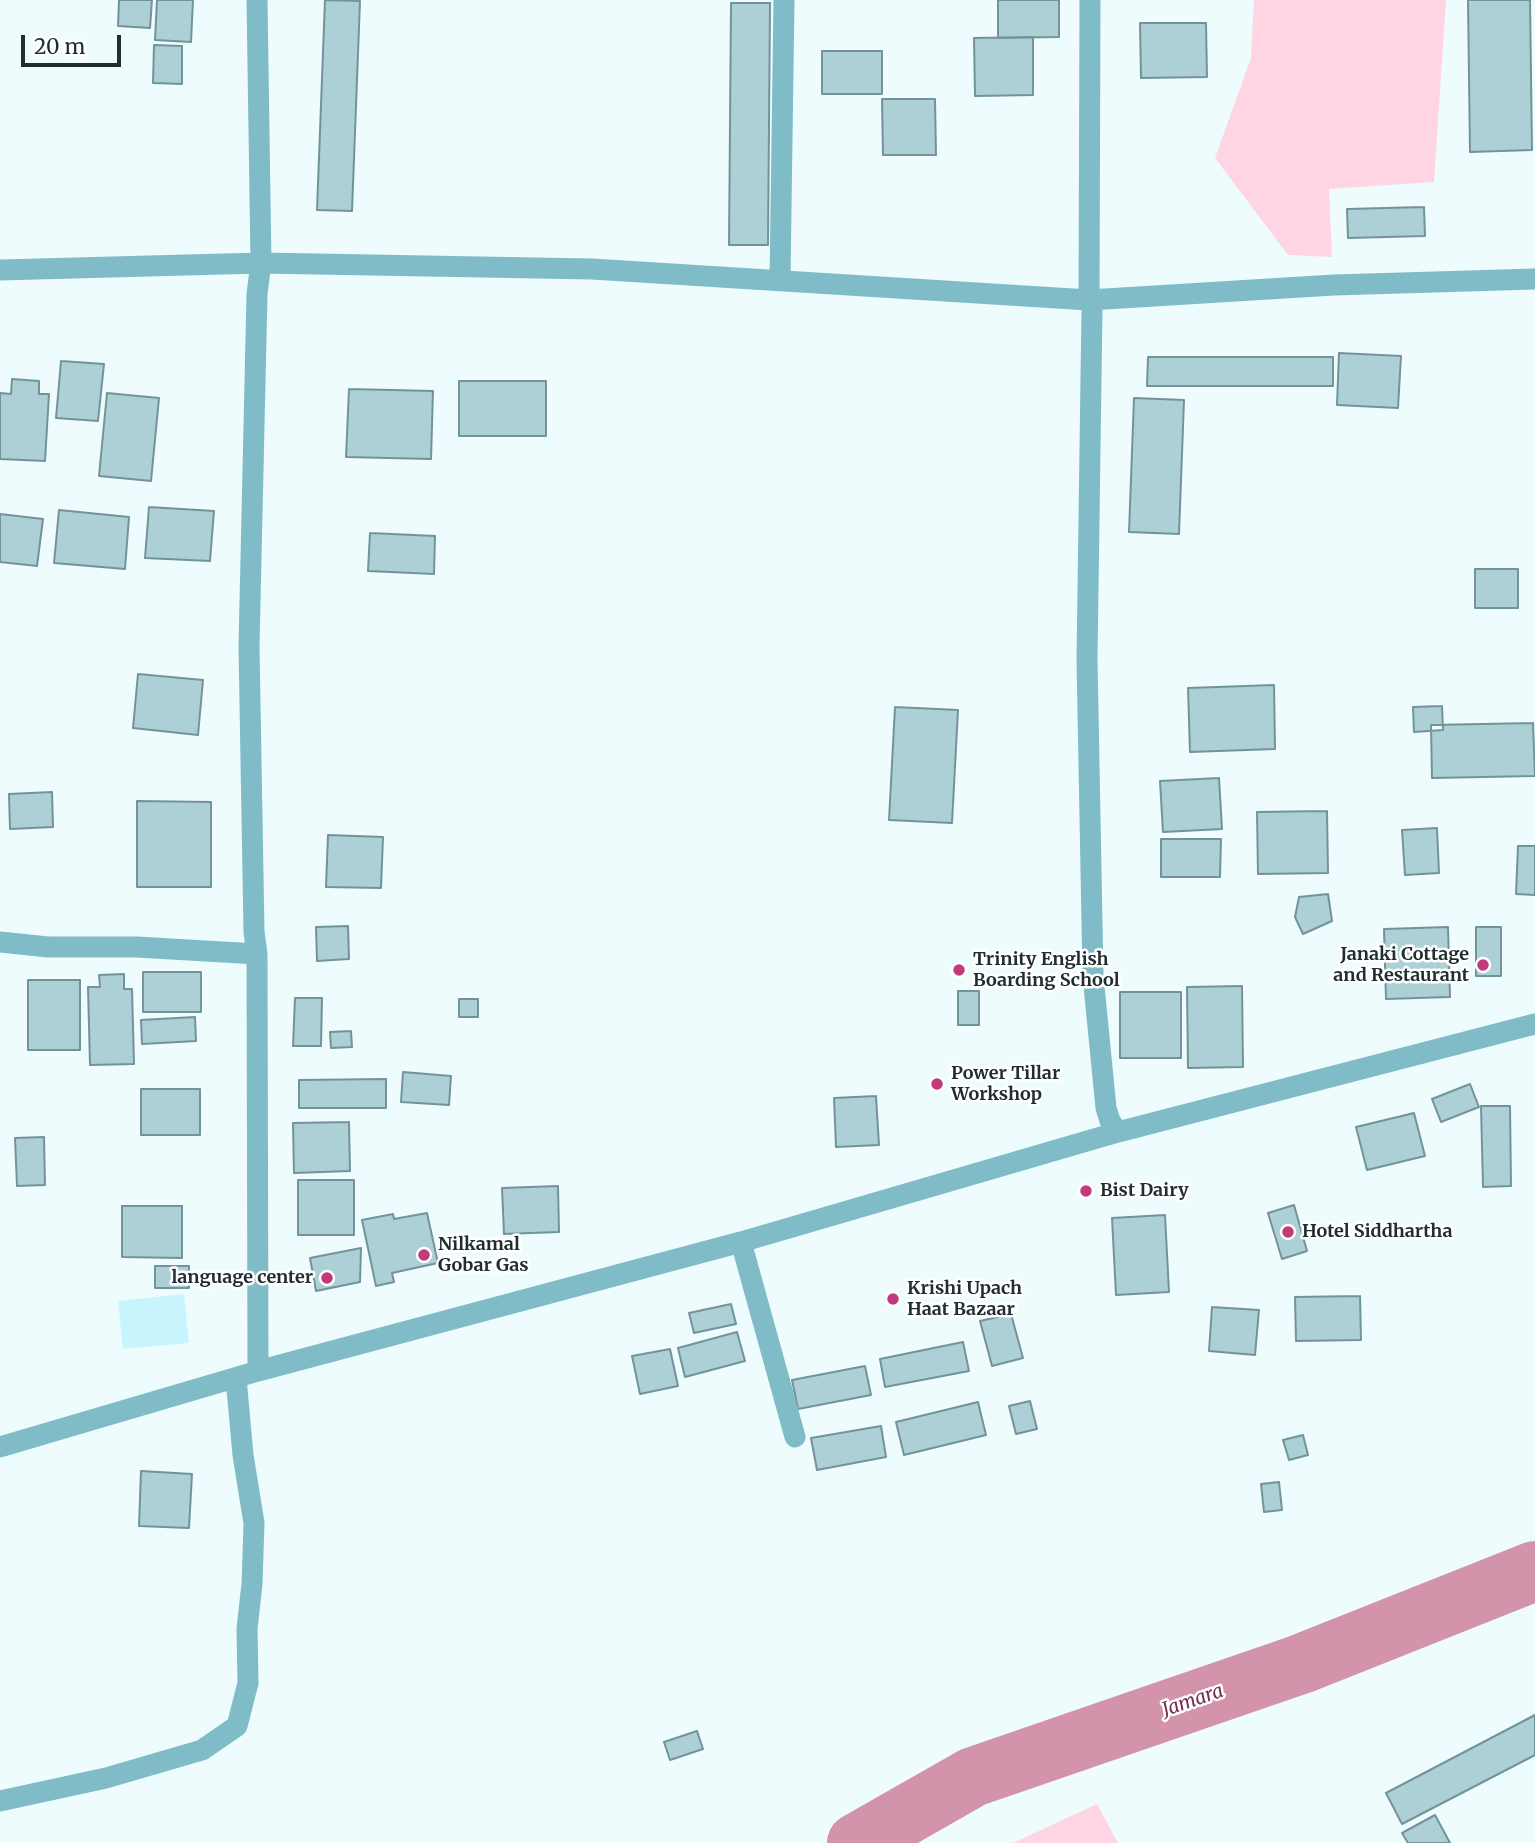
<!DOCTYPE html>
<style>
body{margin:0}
#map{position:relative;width:1535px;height:1843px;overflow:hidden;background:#eefcfe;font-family:Merriweather,serif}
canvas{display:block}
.scale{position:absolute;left:21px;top:35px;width:100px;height:32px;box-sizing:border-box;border:4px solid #212e31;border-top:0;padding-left:9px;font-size:21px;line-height:24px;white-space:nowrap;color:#212e31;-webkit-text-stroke:5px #fff;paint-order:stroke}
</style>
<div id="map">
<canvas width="1535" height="1843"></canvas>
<div class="scale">20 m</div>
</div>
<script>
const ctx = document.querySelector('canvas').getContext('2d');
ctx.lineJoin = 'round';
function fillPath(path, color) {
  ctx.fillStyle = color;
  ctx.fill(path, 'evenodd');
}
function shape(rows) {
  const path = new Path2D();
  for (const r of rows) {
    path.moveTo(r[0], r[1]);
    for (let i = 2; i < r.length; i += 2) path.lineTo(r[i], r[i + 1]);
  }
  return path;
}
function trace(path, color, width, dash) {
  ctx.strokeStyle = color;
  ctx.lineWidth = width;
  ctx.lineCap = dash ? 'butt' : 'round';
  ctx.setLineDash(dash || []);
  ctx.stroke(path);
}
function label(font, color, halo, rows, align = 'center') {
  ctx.font = font + ' Merriweather,serif';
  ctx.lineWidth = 5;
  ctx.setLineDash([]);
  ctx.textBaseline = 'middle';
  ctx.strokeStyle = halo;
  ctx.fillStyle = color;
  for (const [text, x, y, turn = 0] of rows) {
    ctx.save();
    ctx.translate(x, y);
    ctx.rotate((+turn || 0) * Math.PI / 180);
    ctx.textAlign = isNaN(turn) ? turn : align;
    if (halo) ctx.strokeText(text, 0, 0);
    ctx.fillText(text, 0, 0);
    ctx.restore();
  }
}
fillPath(shape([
 [184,1294,189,1343,123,1349,118,1301]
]), '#c8f5fd');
fillPath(shape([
 [1254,0,1446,0,1434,182,1329,189,1332,257,1288,255,1215,158,1251,58],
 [1097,1804,1118,1843,1013,1843]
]), '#ffd5e4');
trace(shape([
 [857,1843,973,1777,1301,1664,1535,1571]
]), '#d293ab', 60);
const building = shape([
 [119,0,152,0,150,28,118,26,119,0],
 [157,0,193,0,191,42,155,40,157,0],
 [325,0,360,1,352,211,317,210,325,0],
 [998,0,1059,0,1059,37,998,38,998,0],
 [1468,0,1530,0,1532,150,1470,152,1468,0],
 [731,3,770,3,768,245,729,245,731,3],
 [1140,23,1206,23,1207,77,1141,78,1140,23],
 [1033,37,1033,95,975,96,974,38,1033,37],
 [154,45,182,46,182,84,153,83,154,45],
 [822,51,882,51,882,94,822,94,822,51],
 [882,99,935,99,936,155,883,155,882,99],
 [1424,207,1425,236,1348,238,1347,209,1424,207],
 [1339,353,1401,356,1398,408,1337,405,1339,353],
 [1148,357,1333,357,1333,386,1147,386,1148,357],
 [61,361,104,364,98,421,56,418,61,361],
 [12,379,39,381,39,394,49,394,45,461,0,459,0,393,11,394,12,379],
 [459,381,546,381,546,436,459,436,459,381],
 [349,389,433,391,431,459,346,457,349,389],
 [107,393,159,398,151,481,99,476,107,393],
 [1134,398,1184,400,1179,534,1129,532,1134,398],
 [149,507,214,511,210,561,145,558,149,507],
 [59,510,129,517,125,569,54,563,59,510],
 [0,514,43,519,37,566,0,562,0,514],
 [370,533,435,536,434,574,368,571,370,533],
 [1475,569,1518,569,1518,608,1475,608,1475,569],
 [138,674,203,680,198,735,133,728,138,674],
 [1274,685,1275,749,1190,752,1188,688,1274,685],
 [1442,706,1443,730,1414,732,1413,707,1442,706],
 [895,707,958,710,952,823,889,820,895,707],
 [1533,723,1535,776,1432,778,1431,725,1533,723],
 [1219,778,1222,829,1163,832,1160,781,1219,778],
 [52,792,53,827,10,829,9,794,52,792],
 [137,801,211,802,211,887,137,887,137,801],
 [1327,811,1328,873,1258,874,1257,812,1327,811],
 [1437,828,1439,873,1405,875,1402,830,1437,828],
 [328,835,383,837,381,888,326,887,328,835],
 [1161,839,1221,839,1220,877,1161,877,1161,839],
 [1518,846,1535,846,1535,895,1516,894,1518,846],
 [1328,894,1332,921,1303,934,1295,917,1299,897,1328,894],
 [348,926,349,959,317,961,316,927,348,926],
 [1448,927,1450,997,1386,999,1384,929,1448,927],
 [1476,927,1501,927,1501,976,1476,976,1476,927],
 [143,972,201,972,201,1012,143,1012,143,972],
 [124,974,124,989,132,989,134,1064,90,1065,88,987,100,987,99,975,124,974],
 [28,980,80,980,80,1050,28,1050,28,980],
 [1242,986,1243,1067,1188,1068,1187,987,1242,986],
 [958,991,979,991,979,1025,958,1025,958,991],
 [1120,992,1181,992,1181,1058,1120,1058,1120,992],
 [295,998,322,998,321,1046,293,1046,295,998],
 [459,999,478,999,478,1017,459,1017,459,999],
 [195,1017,196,1041,142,1044,141,1020,195,1017],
 [351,1031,352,1047,331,1048,330,1032,351,1031],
 [403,1072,451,1076,449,1105,401,1102,403,1072],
 [386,1079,386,1108,299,1108,299,1080,386,1079],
 [1470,1084,1479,1107,1441,1122,1432,1099,1470,1084],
 [141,1089,200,1089,200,1135,141,1135,141,1089],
 [876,1096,879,1145,836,1147,834,1098,876,1096],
 [1481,1106,1510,1106,1511,1186,1483,1187,1481,1106],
 [1414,1113,1425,1156,1367,1170,1356,1127,1414,1113],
 [349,1122,350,1171,294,1173,293,1123,349,1122],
 [44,1137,45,1185,17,1186,15,1138,44,1137],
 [298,1180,354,1180,354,1235,298,1235,298,1180],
 [558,1186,559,1232,504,1234,502,1188,558,1186],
 [1294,1205,1307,1251,1282,1259,1268,1213,1294,1205],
 [122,1206,182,1206,182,1258,122,1257,122,1206],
 [427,1213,438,1263,392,1273,394,1282,376,1286,362,1220,393,1214,394,1219,427,1213],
 [1165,1215,1169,1292,1116,1295,1112,1218,1165,1215],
 [361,1248,360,1282,316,1291,310,1258,361,1248],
 [155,1266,189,1266,189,1288,155,1288,155,1266],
 [1360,1296,1361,1340,1296,1341,1295,1297,1360,1296],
 [731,1304,736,1324,694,1333,689,1313,731,1304],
 [1212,1307,1259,1310,1255,1355,1209,1351,1212,1307],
 [1011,1314,1023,1358,992,1366,980,1321,1011,1314],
 [737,1332,745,1361,685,1377,678,1348,737,1332],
 [963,1342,969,1371,885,1387,880,1359,963,1342],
 [670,1349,678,1386,640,1394,632,1356,670,1349],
 [865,1366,871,1395,798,1409,792,1380,865,1366],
 [1030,1401,1037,1429,1016,1434,1009,1406,1030,1401],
 [978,1402,986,1435,904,1455,896,1422,978,1402],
 [881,1426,886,1457,817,1470,811,1438,881,1426],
 [1303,1435,1308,1455,1289,1460,1283,1440,1303,1435],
 [141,1471,192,1474,189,1528,139,1526,141,1471],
 [1279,1482,1282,1510,1264,1512,1261,1484,1279,1482],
 [1535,1715,1535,1755,1402,1824,1386,1793,1535,1715],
 [697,1731,703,1749,670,1760,664,1742,697,1731],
 [1435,1815,1450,1843,1408,1843,1402,1833,1435,1815]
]);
fillPath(building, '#adcfd6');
trace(building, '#73939a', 2);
trace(shape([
 [257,0,261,263,257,294,249,646,254,932,257,954,258,1371],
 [1090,0,1089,300,1092,309,1087,659,1093,976,1106,1108,1110,1121,1118,1132],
 [0,270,261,263,592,269,1089,300,1334,285,1535,279],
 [780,280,784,0],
 [0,942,48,947,137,947,257,954],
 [741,1242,795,1437],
 [0,1447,258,1371,741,1242,1118,1132,1535,1024],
 [0,1801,106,1778,202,1750,237,1726,248,1683,247,1629,252,1584,254,1523,243,1455,236,1378]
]), '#80bcc7', 21);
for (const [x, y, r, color] of [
 [1483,965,7,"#c13b7c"],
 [959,970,7,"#c13b7c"],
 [937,1084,7,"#c13b7c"],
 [1086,1191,7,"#c13b7c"],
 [1288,1232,7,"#c13b7c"],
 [424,1255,7,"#c13b7c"],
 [327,1278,7,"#c13b7c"],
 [893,1299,7,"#c13b7c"]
]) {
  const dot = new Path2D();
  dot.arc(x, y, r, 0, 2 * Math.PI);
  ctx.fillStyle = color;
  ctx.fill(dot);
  trace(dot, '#fff', 2.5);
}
label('bold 18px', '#212e31', '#fff', [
 ["Janaki Cottage",1469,955,"right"],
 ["and Restaurant",1469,976,"right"],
 ["Trinity English",973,960],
 ["Boarding School",973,981],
 ["Power Tillar",951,1074],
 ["Workshop",951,1095],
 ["Bist Dairy",1100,1191],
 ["Hotel Siddhartha",1302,1232],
 ["Nilkamal",438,1245],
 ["Gobar Gas",438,1266],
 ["language center",313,1278,"right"],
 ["Krishi Upach",907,1289],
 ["Haat Bazaar",907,1310]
], 'left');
label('italic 19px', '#762c4e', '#fff', [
 ["Jamara",1193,1701,-19]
]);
</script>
